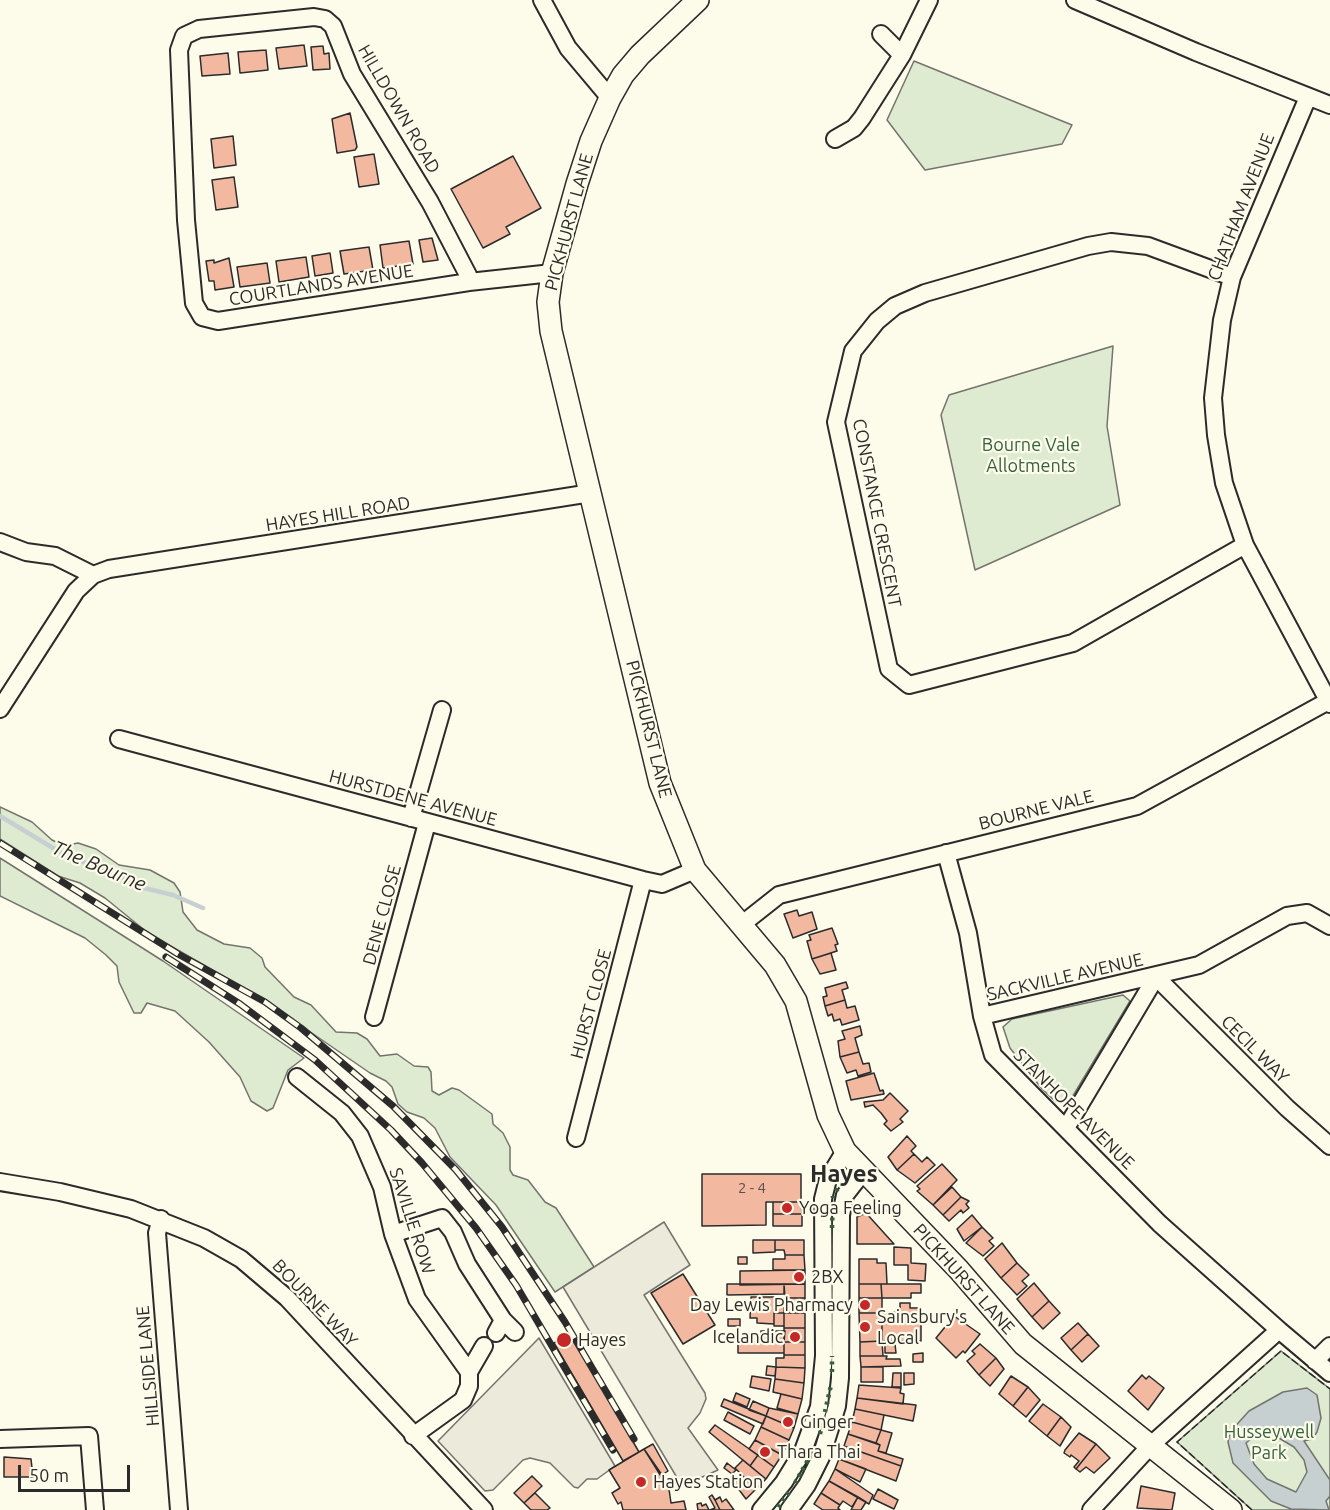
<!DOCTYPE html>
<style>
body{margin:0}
#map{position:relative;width:1330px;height:1510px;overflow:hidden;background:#fdfbea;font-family:Ubuntu,sans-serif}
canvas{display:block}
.scale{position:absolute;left:18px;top:1465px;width:112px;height:27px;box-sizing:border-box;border:3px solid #2b2b2b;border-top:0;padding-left:8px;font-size:18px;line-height:21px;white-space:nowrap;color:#2b2b2b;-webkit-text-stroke:4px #fdfbea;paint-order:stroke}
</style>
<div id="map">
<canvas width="1330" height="1510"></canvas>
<div class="scale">50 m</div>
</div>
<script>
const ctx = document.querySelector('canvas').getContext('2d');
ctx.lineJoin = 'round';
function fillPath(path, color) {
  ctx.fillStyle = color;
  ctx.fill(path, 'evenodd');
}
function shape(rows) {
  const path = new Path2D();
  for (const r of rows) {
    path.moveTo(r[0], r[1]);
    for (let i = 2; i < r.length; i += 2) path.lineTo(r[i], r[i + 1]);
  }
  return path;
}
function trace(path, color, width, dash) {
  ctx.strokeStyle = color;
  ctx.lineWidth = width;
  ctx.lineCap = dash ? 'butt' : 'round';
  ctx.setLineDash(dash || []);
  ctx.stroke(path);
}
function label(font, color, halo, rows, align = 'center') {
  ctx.font = font + ' Ubuntu,sans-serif';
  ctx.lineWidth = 4.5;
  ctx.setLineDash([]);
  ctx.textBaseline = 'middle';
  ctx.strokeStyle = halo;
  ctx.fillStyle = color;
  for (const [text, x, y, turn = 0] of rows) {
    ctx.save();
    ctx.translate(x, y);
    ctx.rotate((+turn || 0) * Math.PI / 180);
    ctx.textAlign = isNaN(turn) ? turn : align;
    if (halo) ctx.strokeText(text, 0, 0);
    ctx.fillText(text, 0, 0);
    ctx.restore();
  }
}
const green = shape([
 [914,61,1072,125,1062,144,925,170,887,120,914,61],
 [1113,346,1107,426,1120,505,975,570,941,415,949,395,1113,346],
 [0,807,32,822,52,840,64,846,78,843,96,849,119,865,150,870,174,883,180,892,183,912,197,930,224,944,250,948,262,958,265,967,294,997,311,1005,336,1032,357,1033,367,1039,380,1056,397,1054,414,1066,428,1067,431,1072,432,1091,439,1095,452,1088,459,1090,492,1114,493,1124,503,1133,510,1147,510,1170,513,1175,528,1180,545,1202,556,1208,594,1267,555,1292,496,1205,450,1157,435,1128,424,1118,407,1112,398,1104,392,1087,386,1081,370,1073,258,996,148,933,105,898,80,883,58,876,0,839,0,807],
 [0,858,163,961,304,1058,288,1070,273,1108,267,1111,251,1101,240,1077,209,1042,175,1011,147,1003,141,1013,134,1013,119,982,117,966,106,955,85,938,0,896,0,858],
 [1123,995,1130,1001,1071,1099,1056,1102,1042,1089,1010,1048,1003,1027,1012,1019,1123,995],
 [1281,1351,1330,1389,1330,1510,1252,1510,1177,1442,1281,1351]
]);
fillPath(green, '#deebd1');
trace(green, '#74746e', 1.5);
const parking = shape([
 [664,1222,690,1265,644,1295,705,1393,706,1399,700,1413,688,1428,718,1470,682,1486,563,1287,664,1222],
 [539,1338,615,1466,597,1479,587,1479,578,1488,574,1487,550,1463,530,1458,523,1460,493,1490,485,1491,438,1441,539,1338]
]);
fillPath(parking, '#eceadb');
trace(parking, '#74746e', 1.5);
const water = shape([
 [1307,1388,1317,1395,1321,1418,1317,1432,1312,1439,1304,1441,1330,1480,1330,1496,1326,1501,1329,1510,1291,1509,1271,1501,1233,1463,1228,1442,1230,1432,1249,1411,1283,1392,1307,1388],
 [1261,1431,1272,1434,1294,1447,1304,1460,1307,1472,1296,1492,1267,1479,1254,1464,1246,1443,1261,1431]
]);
fillPath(water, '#c7d0d0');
trace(water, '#74746e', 1.5);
trace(shape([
 [0,816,68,857,108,870,140,887,173,895,203,908]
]), '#c7d0d0', 4.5);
const building = shape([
 [304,45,307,66,279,69,276,48,304,45],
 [323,46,324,54,329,53,330,69,313,70,311,47,323,46],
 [266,50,268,70,240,73,238,52,266,50],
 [228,53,230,74,202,76,200,56,228,53],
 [350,113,357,147,355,150,337,153,332,119,350,113],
 [233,136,236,165,214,168,211,139,233,136],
 [374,154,379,184,359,187,354,157,374,154],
 [513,156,541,208,506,227,510,234,483,248,451,189,513,156],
 [234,177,238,207,216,210,212,180,234,177],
 [432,238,438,260,423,262,419,240,432,238],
 [409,241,413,264,383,268,380,245,409,241],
 [369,247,373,270,344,274,340,251,369,247],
 [330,253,333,273,315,276,312,256,330,253],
 [306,257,309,277,279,282,276,261,306,257],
 [229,258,234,287,215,290,214,281,209,281,206,261,214,260,214,263,229,258],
 [267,263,270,283,240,287,237,267,267,263],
 [797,910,799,916,812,912,817,929,793,938,784,914,797,910],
 [832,928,838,944,835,945,837,951,812,959,807,941,811,940,809,935,832,928],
 [831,953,836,970,820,974,812,959,831,953],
 [846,982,848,988,842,990,845,1000,825,1006,823,997,827,996,825,988,846,982],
 [845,1000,847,1008,855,1006,859,1020,842,1025,840,1019,834,1021,832,1014,828,1016,825,1006,845,1000],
 [860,1026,862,1035,855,1038,859,1052,840,1057,838,1041,845,1039,842,1031,860,1026],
 [859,1052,863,1064,869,1063,871,1072,858,1076,856,1070,847,1073,840,1057,859,1052],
 [874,1073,880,1091,883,1090,884,1094,851,1100,846,1081,874,1073],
 [890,1093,908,1111,900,1119,903,1122,891,1131,884,1124,887,1121,881,1113,873,1105,865,1107,864,1102,883,1100,890,1093],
 [907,1136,916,1146,911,1151,914,1154,897,1170,888,1157,907,1136],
 [914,1154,922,1162,927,1157,935,1165,915,1183,897,1170,914,1154],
 [942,1164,957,1180,933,1205,917,1191,920,1189,917,1186,942,1164],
 [702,1174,801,1174,801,1202,766,1202,766,1225,702,1226,702,1174],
 [952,1187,961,1197,943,1215,933,1205,952,1187],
 [961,1197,969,1201,966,1204,969,1208,963,1213,961,1210,949,1221,943,1215,961,1197],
 [773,1202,801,1202,802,1214,773,1214,773,1202],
 [866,1213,894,1244,857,1244,857,1217,866,1213],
 [773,1214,802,1214,802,1226,773,1226,773,1214],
 [972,1215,982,1227,964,1241,957,1229,972,1215],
 [982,1227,993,1238,989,1241,994,1246,983,1256,966,1243,982,1227],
 [753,1240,775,1240,775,1252,753,1253,753,1240],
 [775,1240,804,1240,804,1255,785,1255,784,1250,775,1250,775,1240],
 [1002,1243,1017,1263,1001,1278,985,1259,1002,1243],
 [894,1247,911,1248,911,1263,926,1264,925,1281,908,1280,908,1265,894,1265,894,1247],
 [785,1255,804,1255,805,1270,773,1270,773,1259,785,1259,785,1255],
 [738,1257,747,1257,747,1264,738,1264,738,1257],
 [859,1259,877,1259,877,1263,886,1263,887,1284,859,1284,859,1259],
 [1017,1263,1029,1275,1022,1281,1027,1286,1017,1295,1001,1278,1017,1263],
 [805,1270,805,1284,740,1285,740,1271,805,1270],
 [683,1274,715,1325,683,1344,651,1293,683,1274],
 [1034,1283,1049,1301,1032,1317,1017,1299,1034,1283],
 [727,1284,784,1284,784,1294,727,1295,727,1284],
 [784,1284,805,1284,805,1298,785,1298,784,1284],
 [859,1284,881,1284,882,1298,859,1298,859,1284],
 [881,1284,921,1284,921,1293,911,1293,911,1298,882,1298,881,1284],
 [751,1297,774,1297,774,1324,757,1323,757,1318,750,1318,751,1297],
 [785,1298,805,1298,805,1313,784,1313,785,1298],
 [859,1298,882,1298,882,1313,859,1313,859,1298],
 [774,1299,784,1300,784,1313,774,1313,774,1299],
 [1049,1301,1060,1313,1043,1329,1032,1317,1049,1301],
 [900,1303,910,1303,910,1308,921,1308,921,1341,882,1341,882,1313,900,1312,900,1303],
 [774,1313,784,1313,784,1326,774,1326,774,1313],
 [784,1313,805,1313,805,1328,784,1328,784,1313],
 [859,1313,882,1313,882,1341,860,1342,859,1313],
 [954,1316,980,1334,965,1353,963,1351,956,1358,936,1338,954,1316],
 [728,1319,740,1319,740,1326,728,1326,728,1319],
 [1078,1323,1088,1334,1071,1350,1061,1338,1078,1323],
 [784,1328,805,1328,805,1342,784,1342,784,1328],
 [761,1331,785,1331,784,1342,761,1341,761,1331],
 [570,1334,639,1452,623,1461,554,1343,570,1334],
 [738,1334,752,1334,752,1341,738,1341,738,1334],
 [1088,1334,1099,1346,1082,1362,1071,1350,1088,1334],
 [738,1341,784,1342,784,1353,738,1353,738,1341],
 [882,1341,883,1356,860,1356,860,1342,882,1341],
 [784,1342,805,1342,805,1355,784,1355,784,1342],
 [885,1344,895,1344,896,1353,885,1353,885,1344],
 [980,1344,996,1358,979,1375,967,1361,975,1354,972,1351,980,1344],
 [923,1353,923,1362,913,1362,913,1354,923,1353],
 [784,1355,805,1355,805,1368,776,1367,776,1358,784,1358,784,1355],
 [860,1356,887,1356,886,1359,900,1359,901,1366,861,1367,860,1356],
 [996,1358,1004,1369,990,1386,979,1375,996,1358],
 [767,1366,776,1367,775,1376,766,1375,767,1366],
 [776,1367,805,1368,804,1383,775,1379,776,1367],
 [861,1367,883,1367,883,1382,861,1382,861,1367],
 [893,1373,901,1373,901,1387,892,1387,893,1373],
 [904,1373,914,1373,914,1384,904,1385,904,1373],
 [1142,1375,1146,1379,1149,1376,1164,1388,1148,1410,1128,1391,1142,1375],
 [752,1376,771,1379,769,1391,750,1387,752,1376],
 [1011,1376,1028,1387,1013,1406,999,1394,1011,1376],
 [775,1379,804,1383,802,1399,773,1392,775,1379],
 [859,1385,901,1388,900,1393,904,1394,903,1404,857,1398,859,1385],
 [1028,1387,1040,1400,1026,1417,1013,1406,1028,1387],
 [736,1393,750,1399,747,1407,733,1401,736,1393],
 [781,1394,802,1399,798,1414,777,1408,781,1394],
 [857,1398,916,1405,913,1421,855,1409,857,1398],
 [724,1399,766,1416,763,1424,721,1406,724,1399],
 [753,1401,769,1408,766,1416,749,1410,753,1401],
 [1043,1404,1061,1417,1047,1436,1029,1421,1043,1404],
 [769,1408,798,1414,794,1428,766,1416,769,1408],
 [855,1409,884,1415,881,1430,852,1422,855,1409],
 [728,1412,754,1426,750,1434,724,1420,728,1412],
 [766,1416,794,1428,789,1440,761,1427,766,1416],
 [1061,1417,1071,1427,1060,1446,1047,1436,1061,1417],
 [852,1422,881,1430,876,1443,848,1434,852,1422],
 [715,1425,758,1455,750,1466,709,1432,715,1425],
 [761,1427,789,1440,782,1455,755,1440,761,1427],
 [881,1430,892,1433,886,1453,878,1451,880,1445,876,1443,881,1430],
 [1079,1433,1096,1444,1076,1469,1074,1467,1079,1461,1071,1455,1070,1457,1064,1453,1065,1450,1079,1433],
 [848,1434,880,1445,878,1451,903,1459,901,1466,844,1446,848,1434],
 [755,1440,782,1455,774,1467,749,1449,755,1440],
 [653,1444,668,1471,662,1475,644,1449,653,1444],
 [1096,1444,1110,1458,1094,1473,1086,1467,1080,1472,1076,1469,1096,1444],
 [844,1446,901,1466,896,1481,839,1459,844,1446],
 [644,1449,669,1489,671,1503,684,1501,686,1510,623,1510,621,1502,618,1504,612,1493,620,1488,609,1470,644,1449],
 [758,1455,774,1467,766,1479,750,1466,758,1455],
 [4,1457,31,1459,33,1477,4,1477,4,1457],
 [839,1459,866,1469,860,1482,835,1469,839,1459],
 [743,1460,766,1479,756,1489,735,1468,743,1460],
 [727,1463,736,1470,732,1474,724,1468,727,1463],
 [835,1469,873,1495,869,1504,829,1481,835,1469],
 [742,1475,756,1489,746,1499,734,1483,742,1475],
 [532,1476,542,1486,524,1503,514,1493,532,1476],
 [829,1481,858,1497,852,1507,843,1501,840,1505,821,1493,829,1481],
 [1141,1486,1175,1493,1172,1510,1137,1508,1141,1486],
 [878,1489,898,1500,894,1509,873,1499,878,1489],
 [535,1493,550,1508,547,1510,531,1510,524,1503,535,1493],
 [821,1493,840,1505,838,1508,840,1510,823,1510,814,1504,821,1493],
 [712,1495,715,1500,720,1510,710,1510,715,1508,709,1497,712,1495],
 [720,1497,722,1502,726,1499,734,1510,720,1510,715,1500,720,1497],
 [858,1497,866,1502,861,1510,851,1510,858,1497],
 [701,1503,702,1506,706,1504,709,1510,698,1510,697,1504,701,1503]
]);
fillPath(building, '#f2b8a0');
trace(building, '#2b2b2b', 1.5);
const minor = shape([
 [542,0,568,48,610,98],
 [1075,0,1196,52,1330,105],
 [881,34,902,55],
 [1308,97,1232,277,1222,320,1213,398,1216,435,1224,483,1245,545,1330,704],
 [835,139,854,128,862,118,902,55,929,0],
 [1232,277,1148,246,1111,242,1088,246,925,293,895,306,877,321,853,351,836,422,889,669,909,685,1073,643,1245,545],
 [469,282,468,275,430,202,352,74,333,26,325,19,314,17,199,29,184,36,179,50,186,220,194,303,202,317,218,321,469,282,552,273],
 [0,542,26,552,55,556,93,575],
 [0,709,76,591,93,575,109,569,591,493],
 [119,739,643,880,662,884,695,870],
 [411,818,442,710],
 [946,853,968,933,982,1016,993,1055,1160,1224,1279,1330],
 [741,925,779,895,1137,806,1330,700],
 [982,1016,1199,965,1287,916,1307,913,1330,926],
 [374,1017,427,823],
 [297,1077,342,1113,360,1136,382,1187,393,1234,417,1299,469,1372,469,1386,463,1400,413,1436],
 [1066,1128,1156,977,1287,1108,1330,1146],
 [576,1138,643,880],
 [0,1182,60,1192,131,1209,204,1238,241,1259,287,1298,484,1510],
 [161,1219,157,1233,179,1510],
 [393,1234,442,1218,453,1232,467,1264,503,1320,496,1333],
 [503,1320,515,1332],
 [1315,1361,1330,1346],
 [469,1372,484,1346],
 [0,1439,89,1436,95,1510],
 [761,1510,784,1482,803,1451,819,1407,824,1356,823,1199,828,1179,845,1151],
 [789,1510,807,1485,821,1457,837,1406,840,1378,841,1215,845,1195,863,1172],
 [1091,1510,1151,1445,1279,1330,1330,1373]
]);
const major = shape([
 [698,0,640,55,623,75,610,98,591,141,577,184,552,273,548,302,551,331,660,783,695,870,775,965,796,1001,828,1115,845,1151,959,1270,1023,1344,1231,1510]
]);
trace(minor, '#2b2b2b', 20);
trace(major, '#2b2b2b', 24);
trace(minor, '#fdfbea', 16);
trace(major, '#fdfbea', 21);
const rail = shape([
 [0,843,178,954,265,1002,301,1028,393,1106,456,1170,502,1227,565,1322,634,1439],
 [166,957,240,1004,315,1060,391,1130,422,1163,476,1228,516,1285,613,1450]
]);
trace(rail, '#2b2b2b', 7);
trace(rail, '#fdfbea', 4.5, [14]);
trace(shape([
 [836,1191,844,1180],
 [832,1228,833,1196],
 [832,1372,832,1356],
 [820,1434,831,1385],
 [795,1483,813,1451],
 [778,1507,790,1491]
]), '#34623c', 4.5, [3, 4.5]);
trace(shape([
 [1252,1510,1177,1442,1281,1351,1330,1389]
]), '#2b2b2b', 1.5, [8, 3]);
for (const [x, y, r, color] of [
 [787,1208,6,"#c62828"],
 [799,1277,6,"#c62828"],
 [865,1305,6,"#c62828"],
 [865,1327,6,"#c62828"],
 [795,1337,6,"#c62828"],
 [564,1340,8,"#c62828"],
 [788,1422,6,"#c62828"],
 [765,1452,6,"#c62828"],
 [641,1482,6,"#c62828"]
]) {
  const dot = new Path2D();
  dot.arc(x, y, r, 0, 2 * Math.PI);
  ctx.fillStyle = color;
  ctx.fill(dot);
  trace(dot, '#fdfbea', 2);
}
label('15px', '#5d4e48', null, [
 ["2 - 4",752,1188]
]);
label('18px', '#2b2b2b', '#fdfbea', [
 ["HILLDOWN ROAD",399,109,60],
 ["CHATHAM AVENUE",1241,207,-69],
 ["PICKHURST LANE",569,222,-75],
 ["COURTLANDS AVENUE",321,285,-9],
 ["CONSTANCE CRESCENT",877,513,79],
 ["HAYES HILL ROAD",338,514,-9],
 ["PICKHURST LANE",649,729,76],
 ["HURSTDENE AVENUE",413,798,15],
 ["BOURNE VALE",1036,810,-14],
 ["DENE CLOSE",382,915,-75],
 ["SACKVILLE AVENUE",1065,977,-13],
 ["HURST CLOSE",591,1004,-75],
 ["CECIL WAY",1255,1049,45],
 ["STANHOPE AVENUE",1074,1109,45],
 ["SAVILLE ROW",412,1221,72],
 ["PICKHURST LANE",964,1279,48],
 ["BOURNE WAY",315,1303,46],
 ["HILLSIDE LANE",148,1366,-95]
]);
label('18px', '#34623c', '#fdfbea', [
 ["Bourne Vale",1031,445],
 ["Allotments",1031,466],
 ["Husseywell",1269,1432],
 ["Park",1269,1453]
]);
label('18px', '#2b2b2b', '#fdfbea', [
 ["Yoga Feeling",799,1208],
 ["2BX",811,1277],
 ["Day Lewis Pharmacy",853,1305,"right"],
 ["Sainsbury's",877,1317],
 ["Local",877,1338],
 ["Icelandic",783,1337,"right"],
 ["Hayes",578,1340],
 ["Ginger",800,1422],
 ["Thara Thai",777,1452],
 ["Hayes Station",653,1482]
], 'left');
label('italic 20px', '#2b2b2b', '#fdfbea', [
 ["The Bourne",99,866,23]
]);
label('bold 24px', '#2b2b2b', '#fdfbea', [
 ["Hayes",844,1174]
]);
</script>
